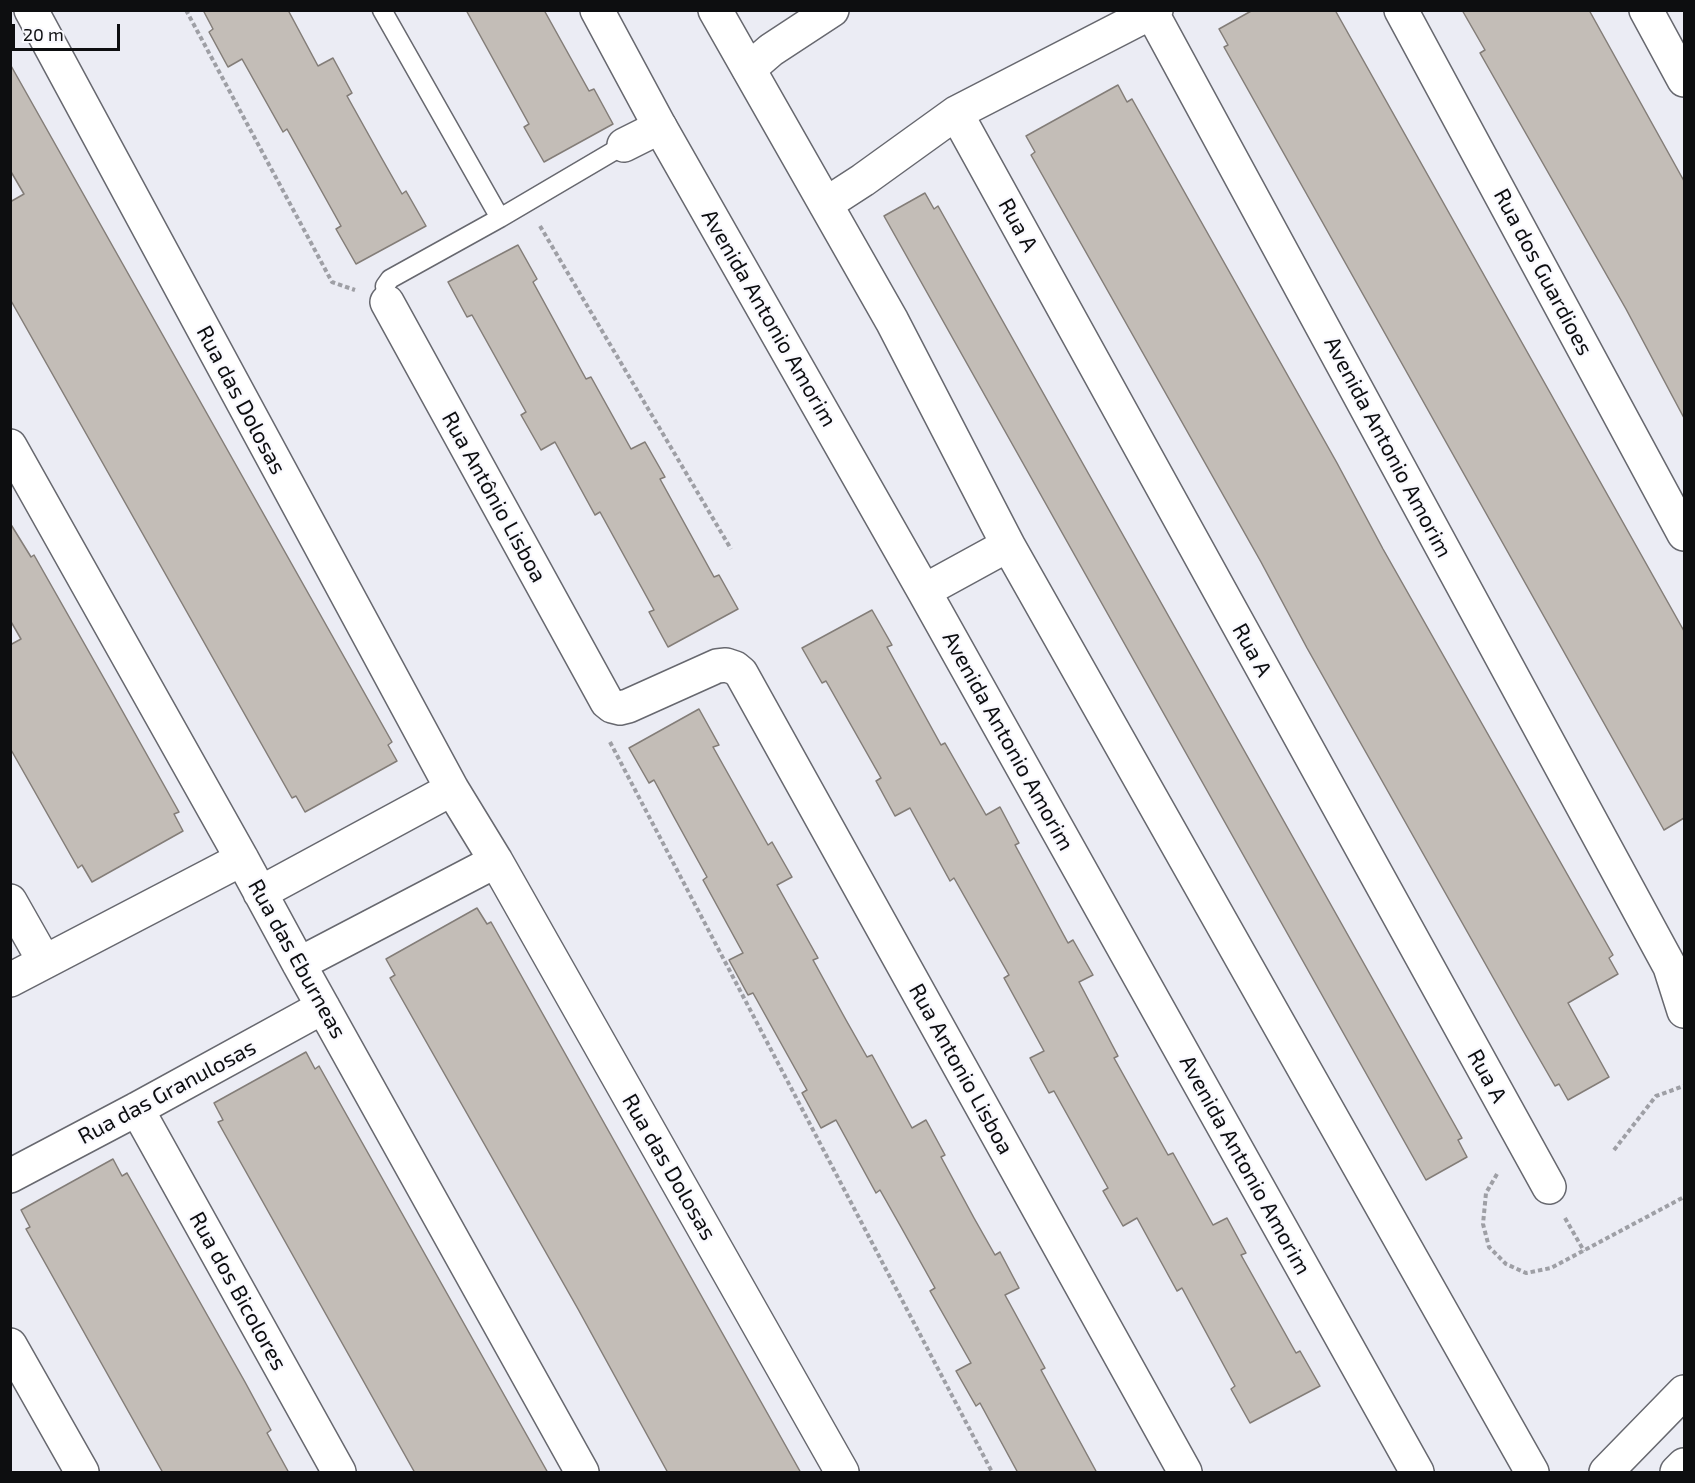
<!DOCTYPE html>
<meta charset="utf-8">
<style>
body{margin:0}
#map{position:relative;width:1695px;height:1483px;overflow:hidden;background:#ebecf4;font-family:"Exo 2",sans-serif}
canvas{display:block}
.frame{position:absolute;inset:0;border:12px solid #0d0e10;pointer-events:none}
.scale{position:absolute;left:12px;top:24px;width:108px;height:27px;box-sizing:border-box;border:3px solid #0d0e10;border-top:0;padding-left:8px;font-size:18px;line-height:21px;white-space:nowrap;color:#0d0e10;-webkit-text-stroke:4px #f9f9fe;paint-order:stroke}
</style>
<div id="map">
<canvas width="1695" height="1483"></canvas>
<div class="frame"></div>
<div class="scale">20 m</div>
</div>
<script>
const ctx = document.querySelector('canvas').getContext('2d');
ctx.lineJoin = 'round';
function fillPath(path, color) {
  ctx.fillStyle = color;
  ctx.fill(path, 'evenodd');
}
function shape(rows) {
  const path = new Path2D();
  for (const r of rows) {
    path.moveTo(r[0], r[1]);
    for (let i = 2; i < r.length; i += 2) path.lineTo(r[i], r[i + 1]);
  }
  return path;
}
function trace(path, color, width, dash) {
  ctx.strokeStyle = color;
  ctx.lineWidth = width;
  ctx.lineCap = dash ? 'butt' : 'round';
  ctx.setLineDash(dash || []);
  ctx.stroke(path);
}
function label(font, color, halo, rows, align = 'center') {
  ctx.font = font + ' "Exo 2",sans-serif';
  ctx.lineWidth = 4.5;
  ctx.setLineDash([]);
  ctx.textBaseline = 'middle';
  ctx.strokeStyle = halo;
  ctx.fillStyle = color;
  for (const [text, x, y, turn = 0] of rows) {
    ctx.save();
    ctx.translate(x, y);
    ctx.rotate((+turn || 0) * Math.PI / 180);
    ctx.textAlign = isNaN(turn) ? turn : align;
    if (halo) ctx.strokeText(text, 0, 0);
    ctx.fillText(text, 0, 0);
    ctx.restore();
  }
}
const building = shape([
 [203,10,288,10,318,66,333,58,352,93,347,96,381,157,402,194,406,191,426,226,356,264,336,229,341,226,287,129,283,132,242,59,228,67,209,32,213,29,203,10],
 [466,10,544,10,589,91,594,89,613,124,544,162,524,127,529,124,466,10],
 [1253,10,1335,10,1684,631,1684,818,1664,830,1224,47,1228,45,1219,29,1253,10],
 [1462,10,1589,10,1684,181,1684,418,1626,309,1480,53,1485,50,1462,10],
 [10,64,392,742,388,745,397,761,305,812,296,796,292,798,10,299,10,202,24,194,10,170,10,64],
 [1118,85,1127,102,1132,99,1337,463,1383,549,1613,955,1609,958,1618,974,1568,1003,1609,1077,1568,1100,1559,1084,1555,1086,1521,1027,1307,648,1261,562,1031,155,1035,152,1026,136,1118,85],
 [925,193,934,209,938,206,1462,1138,1458,1140,1467,1157,1426,1180,884,216,925,193],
 [518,245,537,279,533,282,586,379,591,377,631,449,645,442,665,477,660,479,714,577,719,575,738,609,668,647,649,612,654,610,600,512,595,515,555,442,541,450,521,415,526,412,472,315,467,317,448,282,518,245],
 [10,523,31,557,34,555,110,689,179,812,174,814,183,831,92,882,82,865,78,868,10,748,10,645,21,639,10,620,10,523],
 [872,610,892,645,887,647,941,745,945,743,986,815,1000,807,1019,843,1015,845,1068,943,1073,940,1093,975,1079,982,1118,1056,1114,1058,1168,1155,1173,1153,1213,1225,1227,1218,1246,1253,1241,1255,1296,1353,1300,1351,1320,1386,1250,1423,1231,1389,1235,1386,1182,1288,1177,1291,1137,1218,1123,1226,1103,1191,1108,1188,1054,1091,1049,1093,1030,1058,1044,1051,1004,978,1009,975,954,878,950,881,910,808,895,816,876,781,881,778,826,681,822,683,802,648,872,610],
 [699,709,719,745,713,747,768,845,772,842,792,877,777,885,818,958,813,960,846,1020,867,1057,872,1055,912,1128,926,1120,945,1155,941,1157,974,1218,995,1255,1000,1252,1019,1288,1005,1295,1045,1368,1041,1370,1097,1473,1018,1473,980,1403,976,1406,956,1371,971,1363,930,1291,935,1288,901,1227,880,1190,876,1193,836,1120,821,1128,802,1093,807,1090,753,993,748,995,729,960,743,953,703,880,707,877,674,817,654,780,649,783,629,748,699,709],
 [477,908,487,924,491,922,801,1473,668,1473,578,1309,390,978,395,975,386,959,477,908],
 [306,1052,315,1069,319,1066,548,1473,415,1473,218,1122,223,1120,214,1103,306,1052],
 [113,1159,122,1176,127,1173,245,1382,271,1430,267,1433,289,1473,163,1473,26,1229,30,1227,21,1210,113,1159]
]);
fillPath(building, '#c3bdb7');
trace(building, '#837d78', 1.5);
const service = shape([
 [382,10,500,218],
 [387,302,385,286,390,279,500,218,624,145]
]);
const minor = shape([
 [31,10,452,789,496,861,842,1472],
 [1401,10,1684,534],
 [1646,10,1684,80],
 [1152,13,1670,967,1684,1011],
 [749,69,771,50,832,10],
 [956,113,1549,1187],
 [624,145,660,127],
 [826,204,863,180,956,113,1156,10],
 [387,302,607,702,612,706,620,708,628,706,717,666,726,665,735,668,741,673,1185,1472],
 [10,446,242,859,299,964,582,1472],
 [260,893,452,789],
 [10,901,44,961],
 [299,964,496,861],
 [10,980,242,859],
 [137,1109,339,1472],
 [10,1176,137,1109,323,1007],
 [10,1345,82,1472]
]);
const tertiary = shape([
 [597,10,660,127,924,591,1417,1472],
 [715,10,892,321,1008,545,1532,1472],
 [924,591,1008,545],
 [1606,1472,1684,1392],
 [1677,1472,1684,1465]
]);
trace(service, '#67686f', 21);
trace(minor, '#67686f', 36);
trace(tertiary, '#67686f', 36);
trace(shape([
 [186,10,332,282,355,290],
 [540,226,731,549],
 [610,742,992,1472],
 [1614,1150,1656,1096,1684,1086],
 [1497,1174,1486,1193,1483,1224,1489,1247,1506,1264,1526,1273,1551,1268,1684,1197],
 [1565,1218,1584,1251]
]), '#9e9fa5', 4, [4.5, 3]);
trace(service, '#fff', 18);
trace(minor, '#fff', 33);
trace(tertiary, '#fff', 33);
label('22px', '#0d0e10', '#f9f9fe', [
 ["Rua A",1018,225,61],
 ["Rua dos Guardioes",1543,272,62],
 ["Avenida Antonio Amorim",769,318,60],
 ["Rua das Dolosas",241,400,62],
 ["Avenida Antonio Amorim",1388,447,62],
 ["Rua Antônio Lisboa",494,497,61],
 ["Rua A",1252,650,61],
 ["Avenida Antonio Amorim",1008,741,61],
 ["Rua das Eburneas",297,959,61],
 ["Rua Antonio Lisboa",961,1069,61],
 ["Rua A",1487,1076,61],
 ["Rua das Granulosas",167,1092,-28],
 ["Avenida Antonio Amorim",1245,1165,61],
 ["Rua das Dolosas",669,1167,60],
 ["Rua dos Bicolores",238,1291,61]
]);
</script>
